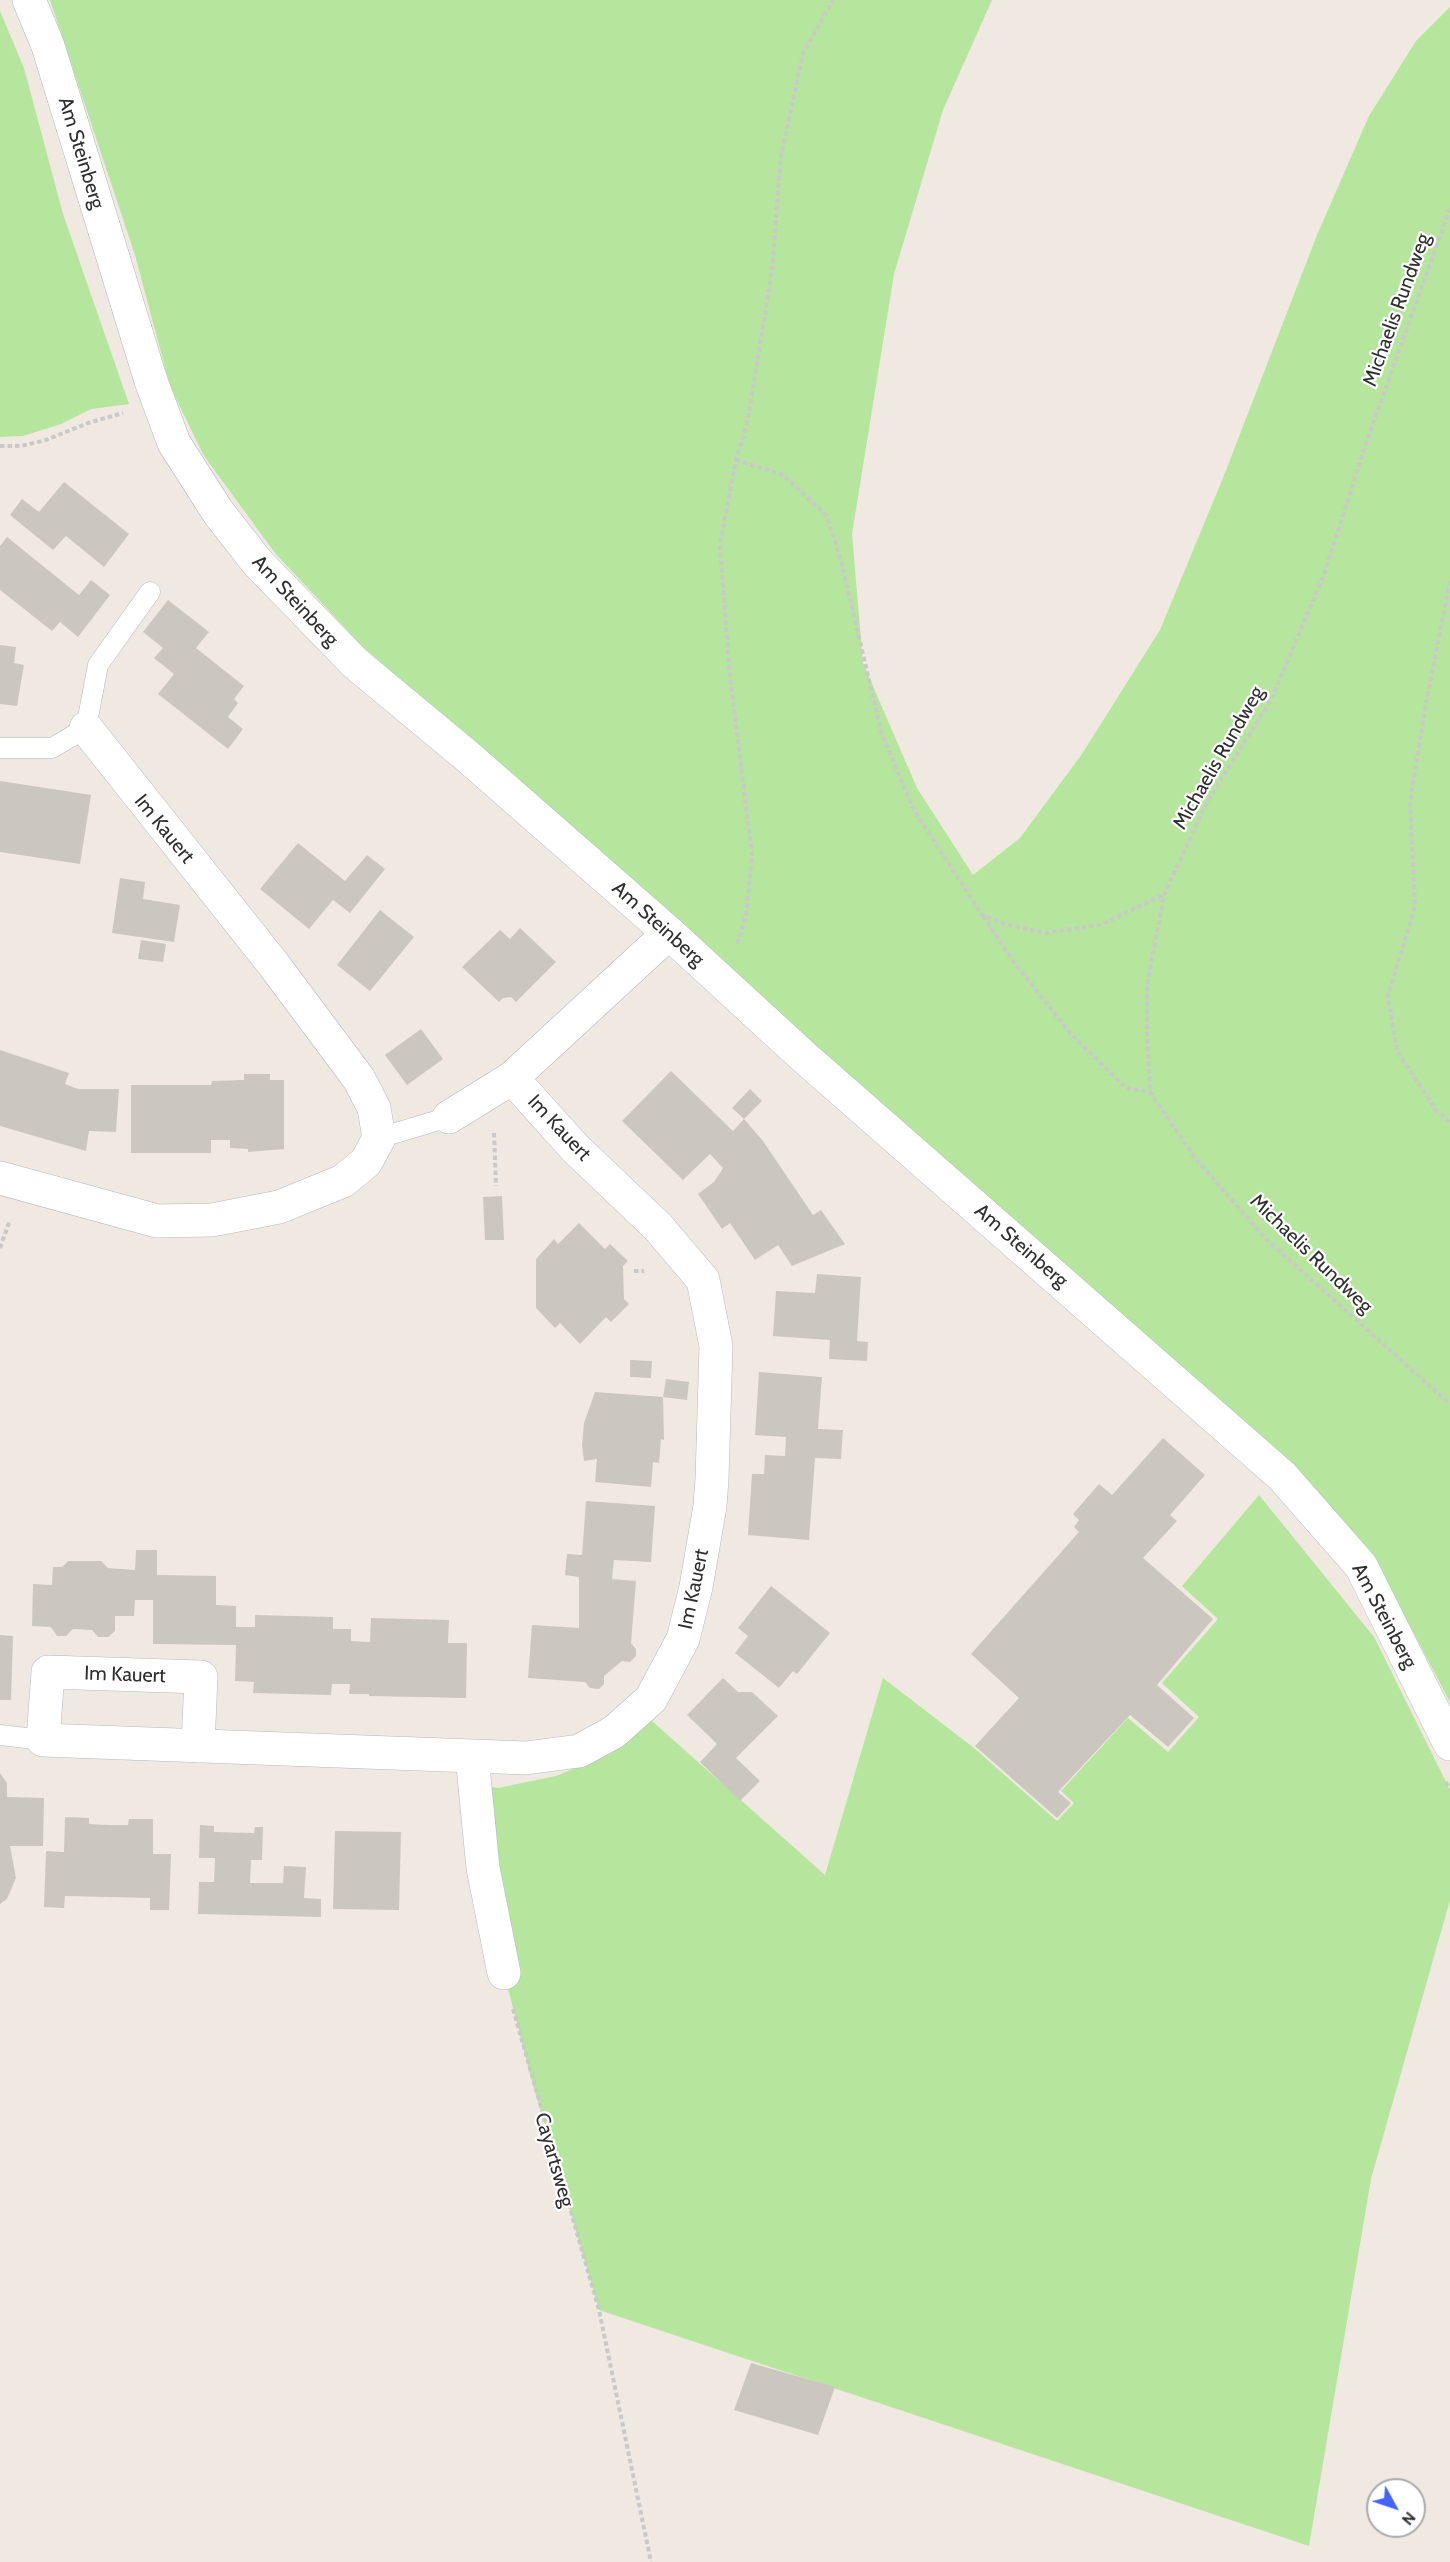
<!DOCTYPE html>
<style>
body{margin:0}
#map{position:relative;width:1450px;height:2562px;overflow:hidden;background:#efe9e1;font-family:Cabin,sans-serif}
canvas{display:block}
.north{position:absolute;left:1366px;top:2478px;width:60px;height:60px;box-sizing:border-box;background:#fff;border:2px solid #ababab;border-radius:50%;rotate:130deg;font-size:16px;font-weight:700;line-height:24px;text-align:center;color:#2e2e2e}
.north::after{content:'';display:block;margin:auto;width:21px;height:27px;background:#4264fb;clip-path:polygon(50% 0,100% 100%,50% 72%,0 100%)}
</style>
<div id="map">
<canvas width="1450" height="2562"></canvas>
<div class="north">N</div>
</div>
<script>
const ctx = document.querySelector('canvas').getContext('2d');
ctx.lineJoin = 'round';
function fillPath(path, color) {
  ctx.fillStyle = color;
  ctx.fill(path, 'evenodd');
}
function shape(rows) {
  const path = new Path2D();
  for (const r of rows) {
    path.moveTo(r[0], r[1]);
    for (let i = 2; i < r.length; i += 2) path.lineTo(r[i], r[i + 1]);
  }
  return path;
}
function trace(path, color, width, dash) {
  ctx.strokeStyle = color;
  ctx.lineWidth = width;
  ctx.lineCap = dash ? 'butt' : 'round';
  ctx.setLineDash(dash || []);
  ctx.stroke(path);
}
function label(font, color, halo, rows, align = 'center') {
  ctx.font = font + ' Cabin,sans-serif';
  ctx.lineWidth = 4.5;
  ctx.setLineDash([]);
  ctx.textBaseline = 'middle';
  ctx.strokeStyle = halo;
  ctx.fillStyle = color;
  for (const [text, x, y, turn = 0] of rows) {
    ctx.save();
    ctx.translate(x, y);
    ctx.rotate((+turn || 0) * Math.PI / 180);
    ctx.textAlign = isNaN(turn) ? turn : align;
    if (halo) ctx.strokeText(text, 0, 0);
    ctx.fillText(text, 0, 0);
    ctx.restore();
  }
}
fillPath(shape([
 [50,0,992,0,943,110,894,274,852,534,863,663,917,788,973,875,1020,838,1082,754,1160,630,1223,478,1317,235,1369,116,1416,41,1450,7,1450,1702,1372,1554,1287,1459,1188,1372,894,1125,729,967,362,646,275,553,204,456,170,386,135,255],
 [0,11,24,68,63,214,129,404,91,409,61,424,23,436,0,437],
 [1259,1495,1374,1637,1450,1790,1450,1900,1371,2179,1309,2546,599,2310,530,2074,504,1973,476,1784,498,1788,556,1776,609,1754,652,1721,825,1875,883,1678,974,1748,1057,1821,1074,1803,1061,1791,1128,1718,1168,1752,1199,1717,1162,1683,1218,1619,1182,1586]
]), '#b6e59e');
fillPath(shape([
 [64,482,129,534,104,567,66,536,53,550,10,515,22,499,39,512],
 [7,537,79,595,91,580,110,595,78,637,60,622,52,631,0,590,0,546],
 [168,600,209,632,196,648,244,686,234,699,238,703,228,717,243,729,228,749,158,694,174,674,154,658,163,648,143,632],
 [0,645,16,647,14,663,24,665,17,706,0,704],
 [0,781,91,795,80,864,0,852],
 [298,843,345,881,367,855,385,869,350,913,333,900,309,929,260,889],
 [120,878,145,882,143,899,180,905,174,942,112,933],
 [380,910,414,937,370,991,337,965],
 [520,928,556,962,516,1002,511,997,503,998,499,1002,462,967,500,930,510,939],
 [141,940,166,944,163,962,138,959],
 [421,1029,443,1059,407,1085,385,1055],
 [0,1050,69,1073,65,1084,78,1089,119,1089,116,1132,89,1131,86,1151,0,1126],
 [671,1071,733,1131,744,1119,763,1141,813,1215,821,1210,845,1244,792,1266,778,1245,755,1260,730,1223,722,1229,698,1194,714,1182,723,1168,710,1154,683,1180,622,1121],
 [244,1074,270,1074,270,1080,284,1080,284,1149,248,1152,248,1149,230,1148,230,1140,211,1140,211,1153,131,1153,131,1085,211,1085,212,1081,244,1080],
 [750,1089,762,1101,744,1119,732,1108],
 [502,1196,504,1240,485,1240,483,1197],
 [579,1223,605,1249,610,1244,628,1261,623,1266,624,1299,629,1304,611,1322,606,1317,580,1344,560,1323,555,1328,536,1308,536,1259,554,1239,558,1244],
 [817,1274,861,1277,857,1341,868,1342,867,1361,829,1359,830,1340,773,1336,776,1291,815,1293],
 [630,1360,652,1361,651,1378,630,1377],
 [759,1372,822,1377,818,1429,843,1430,841,1459,815,1458,809,1540,748,1535,752,1474,764,1474,765,1455,785,1456,786,1437,755,1435],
 [666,1379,689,1382,687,1400,663,1397],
 [595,1392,663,1397,664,1440,661,1439,659,1463,653,1462,651,1487,595,1482,597,1459,584,1461,582,1445,584,1423],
 [1163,1438,1205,1475,1170,1515,1177,1521,1143,1558,1213,1619,1157,1685,1194,1718,1168,1747,1130,1715,1058,1792,1071,1803,1057,1818,975,1746,1019,1698,971,1654,1079,1532,1074,1527,1079,1520,1073,1514,1099,1484,1112,1495],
 [586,1501,655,1506,651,1562,614,1560,612,1579,636,1581,631,1643,636,1649,636,1656,630,1662,622,1661,604,1676,604,1684,599,1689,590,1688,585,1682,528,1678,532,1625,579,1628,579,1577,565,1575,567,1554,582,1555],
 [136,1550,157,1550,157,1575,216,1576,216,1605,236,1606,236,1627,255,1627,255,1615,333,1617,333,1629,351,1629,351,1641,370,1642,371,1618,449,1620,448,1643,467,1643,466,1698,369,1696,369,1694,349,1694,350,1684,332,1684,331,1695,253,1693,254,1682,235,1681,236,1645,153,1644,153,1600,135,1600,134,1616,115,1616,115,1631,108,1637,98,1637,92,1630,73,1629,66,1636,57,1636,51,1627,32,1626,33,1584,52,1585,53,1567,62,1567,68,1561,101,1561,108,1568,135,1570],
 [771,1586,830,1633,797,1674,793,1671,779,1688,735,1653,748,1636,738,1628],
 [0,1635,13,1636,11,1700,0,1700],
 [723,1678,738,1692,752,1692,778,1716,736,1758,760,1781,740,1801,700,1762,717,1744,687,1715],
 [0,1773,7,1783,7,1797,44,1798,43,1846,10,1846,16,1878,7,1899,0,1904],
 [65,1817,89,1818,89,1824,109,1825,128,1825,129,1819,153,1819,153,1854,171,1854,169,1910,150,1910,150,1898,65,1896,64,1908,44,1907,46,1851,64,1852],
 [200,1825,214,1826,214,1832,254,1833,255,1827,263,1827,262,1860,251,1860,250,1883,283,1883,284,1866,306,1867,304,1898,321,1899,321,1917,198,1914,199,1882,214,1882,215,1858,199,1858],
 [335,1831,401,1832,399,1910,333,1909],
 [751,2363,835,2387,818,2435,734,2410]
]), '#cbc7bf');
const lane = shape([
 [0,748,52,748,86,728,98,665,150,592],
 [379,1138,449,1117],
 [0,1735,43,1740]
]);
const street = shape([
 [29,0,48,46,151,381,174,443,218,512,257,562,355,663,467,756,669,933,804,1057,1282,1476,1361,1566,1450,1744],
 [449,1117,512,1078,669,933],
 [0,1178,157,1221,212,1220,279,1207,343,1181,366,1162,379,1138,374,1108,359,1079,274,965,86,728],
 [198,1746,201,1677,48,1672,43,1740,526,1758,579,1751,614,1732,651,1699,683,1639,696,1587,710,1506,712,1479,716,1346,703,1280,658,1227,575,1148,512,1078],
 [472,1756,483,1868,504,1973]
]);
trace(lane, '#b4b7c1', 21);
trace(street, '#b4b7c1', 34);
trace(shape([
 [1450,208,1370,432,1323,577,1271,700,1207,802,1164,895,1147,986,1147,1035,1150,1092,1195,1158,1266,1239,1450,1404],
 [0,446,21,446,46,440,88,423,123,413],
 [736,460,783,475,827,516,842,565,882,735,914,810,982,915,1005,924,1045,933,1100,925,1163,895],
 [1450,581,1425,709,1410,802,1415,906,1388,996,1397,1051,1436,1110,1450,1123],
 [983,916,1013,961,1070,1033,1126,1088,1150,1092],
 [737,944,746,916,752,855,730,678,720,545,736,460,747,424,772,271,781,157,803,53,833,0],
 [494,1133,496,1186],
 [0,1248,10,1220],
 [634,1271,644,1271],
 [1446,1782,1450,1790],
 [513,2009,599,2310,651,2562]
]), '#c9c9c9', 4, [4.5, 3]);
trace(lane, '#fff', 20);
trace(street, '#fff', 33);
label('20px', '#2e2e2e', '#fff', [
 ["Am Steinberg",81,153,73],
 ["Michaelis Rundweg",1397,310,-70],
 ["Am Steinberg",295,601,47],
 ["Michaelis Rundweg",1219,758,-60],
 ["Im Kauert",164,829,51],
 ["Am Steinberg",658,924,42],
 ["Im Kauert",559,1128,47],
 ["Am Steinberg",1021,1246,41],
 ["Michaelis Rundweg",1311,1254,44],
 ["Im Kauert",694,1589,-78],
 ["Am Steinberg",1384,1616,62],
 ["Im Kauert",125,1675,2],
 ["Cayartsweg",554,2160,74]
]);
</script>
